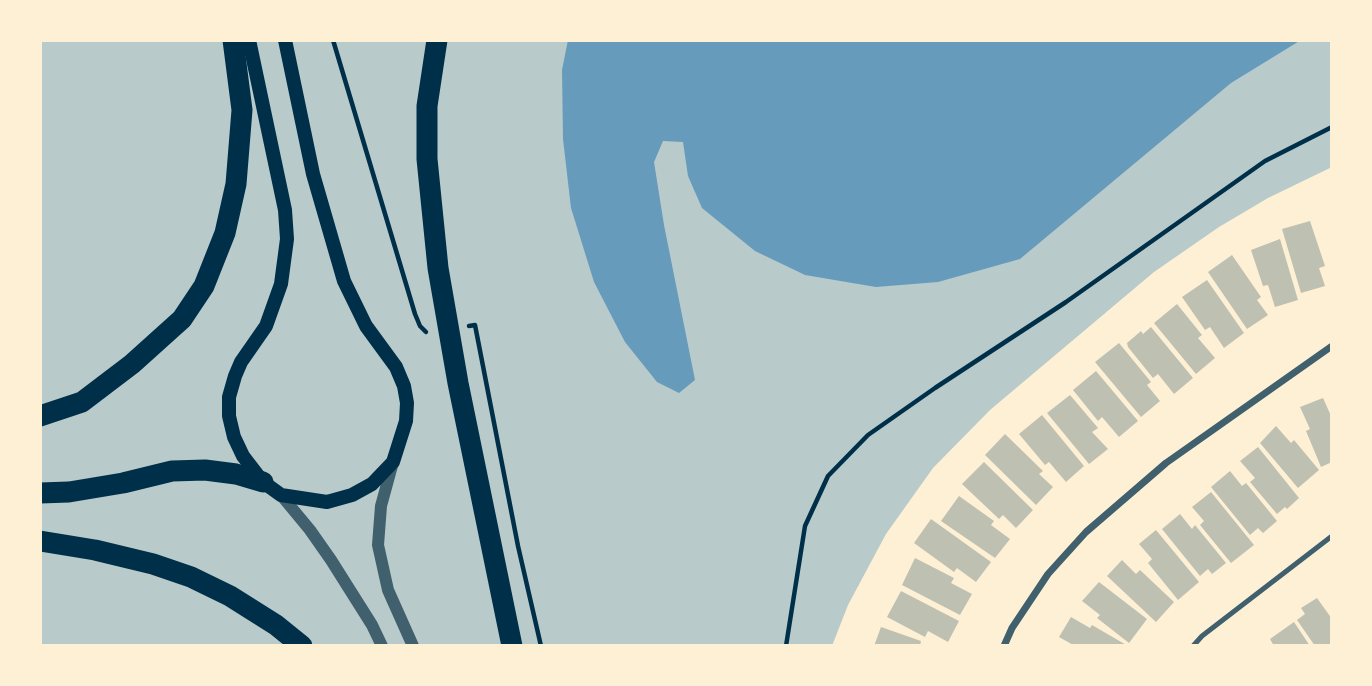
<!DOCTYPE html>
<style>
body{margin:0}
#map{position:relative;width:1372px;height:686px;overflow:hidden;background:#fdf0d5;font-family:Lato,sans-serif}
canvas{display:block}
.frame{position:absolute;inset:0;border:42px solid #fdf0d5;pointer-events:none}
</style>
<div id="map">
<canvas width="1372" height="686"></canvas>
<div class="frame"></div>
</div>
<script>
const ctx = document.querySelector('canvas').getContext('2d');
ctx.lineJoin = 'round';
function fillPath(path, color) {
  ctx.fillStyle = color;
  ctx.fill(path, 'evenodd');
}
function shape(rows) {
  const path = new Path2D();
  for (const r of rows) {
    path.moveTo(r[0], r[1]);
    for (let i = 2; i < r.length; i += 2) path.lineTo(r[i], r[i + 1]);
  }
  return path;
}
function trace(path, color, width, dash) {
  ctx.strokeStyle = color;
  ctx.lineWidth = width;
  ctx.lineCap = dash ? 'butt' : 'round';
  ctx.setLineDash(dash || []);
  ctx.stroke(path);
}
fillPath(shape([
 [40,40,1332,40,1332,167,1268,198,1219,227,1154,272,990,410,933,468,886,534,848,605,832,646,40,646]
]), '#b9caca');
fillPath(shape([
 [568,40,1301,40,1231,83,1020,259,938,282,876,287,805,275,755,251,702,208,688,176,683,142,663,141,654,162,664,225,695,380,679,393,657,382,625,342,594,282,571,208,563,139,562,70]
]), '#669bbc');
fillPath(shape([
 [1310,221,1325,266,1319,268,1325,286,1301,293,1282,229],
 [1280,239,1298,300,1275,307,1268,285,1263,286,1251,250],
 [1232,255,1261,297,1257,300,1268,315,1247,329,1208,272],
 [1207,280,1244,333,1224,348,1210,327,1205,330,1182,297],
 [1177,304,1202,335,1198,338,1215,358,1196,374,1154,323],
 [1151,327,1193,378,1174,394,1158,374,1153,378,1128,347,1127,343,1141,331,1143,334],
 [1119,343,1151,382,1147,385,1160,401,1141,417,1095,362],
 [1096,371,1138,421,1119,437,1102,417,1098,421,1073,390],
 [1070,395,1098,428,1092,432,1108,449,1089,464,1047,413],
 [1323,398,1332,418,1332,462,1321,467,1306,431,1310,429,1300,407],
 [1042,415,1084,466,1066,482,1049,462,1045,465,1019,434],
 [1276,426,1291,443,1294,440,1319,470,1298,488,1260,443],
 [1005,434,1043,471,1039,474,1053,487,1036,505,985,455],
 [1258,447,1299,498,1287,509,1285,507,1277,514,1250,482,1255,478,1240,461],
 [984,462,1033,510,1016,528,1003,515,999,519,962,484],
 [1230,471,1242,486,1246,483,1277,521,1263,533,1258,528,1250,535,1211,487],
 [1211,492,1254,545,1231,563,1200,525,1204,521,1192,507],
 [959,496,994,521,991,525,1010,539,995,558,941,521],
 [1180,514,1192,529,1195,525,1226,563,1212,574,1208,569,1200,576,1162,529],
 [931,519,991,562,976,582,957,568,954,572,914,543],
 [1156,530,1199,582,1178,600,1148,563,1152,559,1139,544],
 [915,558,954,578,951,583,972,594,960,615,902,585],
 [1122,560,1136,574,1140,570,1174,602,1156,622,1107,576],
 [1099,582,1147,619,1129,643,1097,618,1100,615,1082,601],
 [901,591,959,621,948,642,928,631,925,637,887,617],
 [1317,598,1332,619,1332,646,1315,646,1297,620,1305,614,1301,608],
 [1071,617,1090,628,1092,625,1128,646,1075,646,1059,637],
 [1294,622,1310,646,1274,646,1270,639],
 [881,627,921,641,920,646,874,646]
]), '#bec0b2');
trace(shape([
 [333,40,415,314,420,326,426,332],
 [469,326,475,325,518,546,541,646],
 [786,646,805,526,828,476,868,435,935,388,1066,302,1265,161,1332,127]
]), '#003049', 4.5);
trace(shape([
 [1193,646,1202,636,1332,536]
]), '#3f606c', 5);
trace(shape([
 [1004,646,1012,628,1048,574,1086,532,1166,463,1332,346]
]), '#3f606c', 7);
trace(shape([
 [393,462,381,506,378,545,388,590,413,646],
 [281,495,310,530,331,560,372,625,382,646]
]), '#3f606c', 12);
trace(shape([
 [249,40,285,210,287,239,281,284,266,326,241,362,235,376,229,397,229,416,234,437,243,456,263,482,281,495,327,502,352,495,372,484,393,462,406,421,407,403,404,386,396,367,366,326,344,281,313,174,285,40]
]), '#003049', 14);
trace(shape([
 [437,40,427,106,427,159,438,268,458,383,512,646],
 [40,416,82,402,132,364,182,319,204,286,225,233,236,184,242,110,233,40],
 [40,493,69,492,123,483,172,471,205,470,236,474,263,482],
 [40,541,95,550,153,564,191,577,230,596,276,625,302,646]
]), '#003049', 21);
</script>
